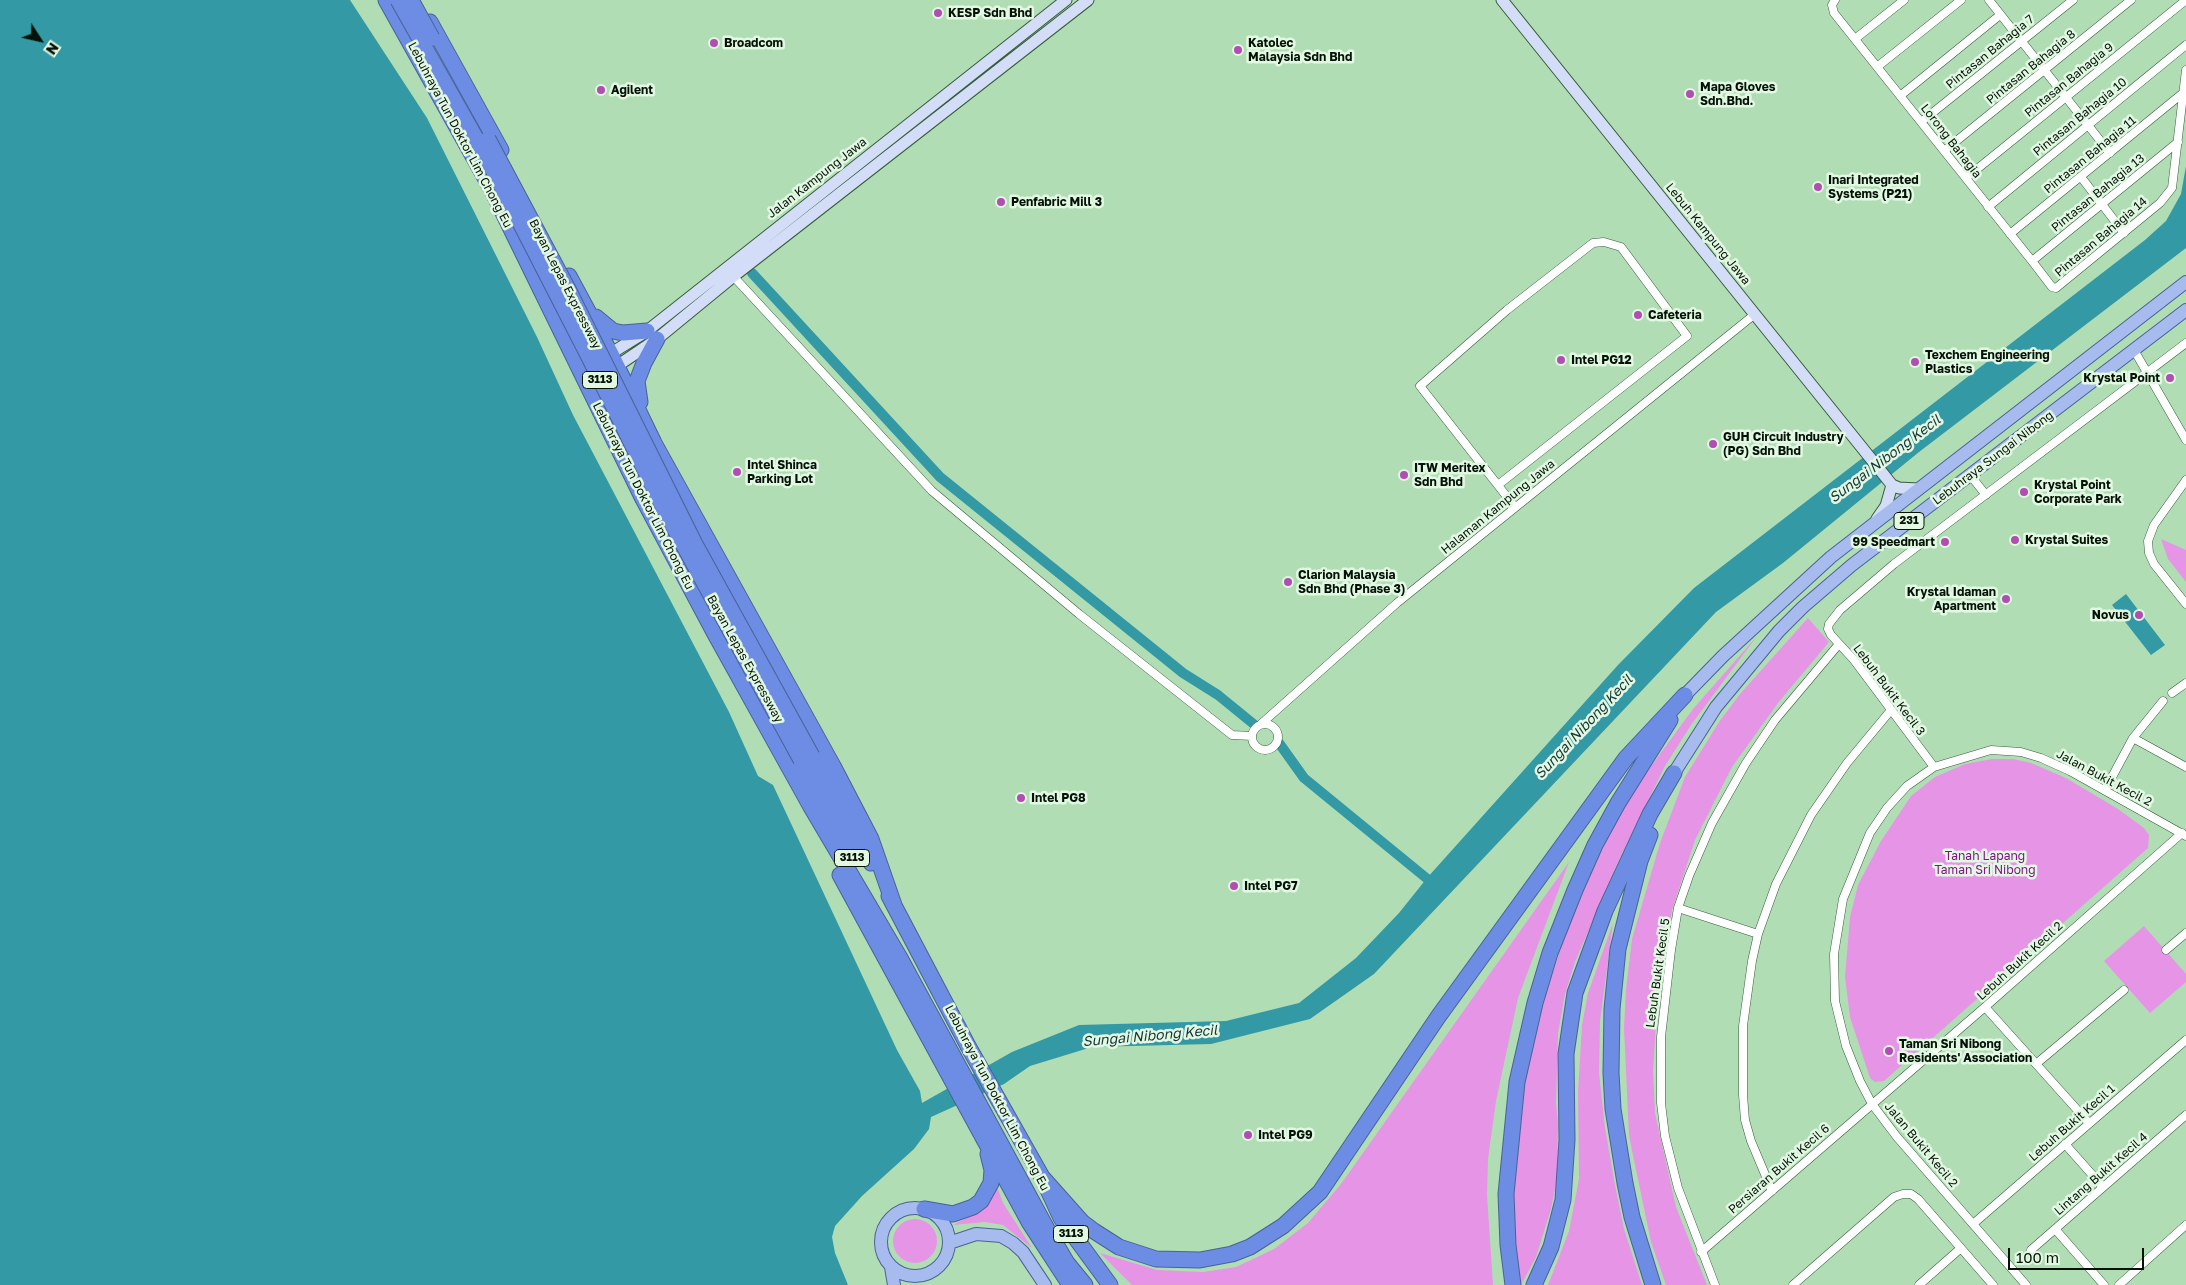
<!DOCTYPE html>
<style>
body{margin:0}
#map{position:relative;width:2186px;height:1285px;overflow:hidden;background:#b1ddb5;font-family:"Golos Text",sans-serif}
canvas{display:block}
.north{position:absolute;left:15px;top:15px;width:50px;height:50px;-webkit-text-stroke:4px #e2f8e3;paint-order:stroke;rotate:125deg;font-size:14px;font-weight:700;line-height:20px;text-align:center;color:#041306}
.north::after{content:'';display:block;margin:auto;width:18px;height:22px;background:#041306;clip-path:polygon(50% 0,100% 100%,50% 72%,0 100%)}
.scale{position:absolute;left:2008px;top:1248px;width:136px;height:22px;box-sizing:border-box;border:2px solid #041306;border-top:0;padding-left:6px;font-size:15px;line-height:18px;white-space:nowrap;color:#041306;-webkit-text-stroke:4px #e2f8e3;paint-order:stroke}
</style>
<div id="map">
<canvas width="2186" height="1285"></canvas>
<div class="north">N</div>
<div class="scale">100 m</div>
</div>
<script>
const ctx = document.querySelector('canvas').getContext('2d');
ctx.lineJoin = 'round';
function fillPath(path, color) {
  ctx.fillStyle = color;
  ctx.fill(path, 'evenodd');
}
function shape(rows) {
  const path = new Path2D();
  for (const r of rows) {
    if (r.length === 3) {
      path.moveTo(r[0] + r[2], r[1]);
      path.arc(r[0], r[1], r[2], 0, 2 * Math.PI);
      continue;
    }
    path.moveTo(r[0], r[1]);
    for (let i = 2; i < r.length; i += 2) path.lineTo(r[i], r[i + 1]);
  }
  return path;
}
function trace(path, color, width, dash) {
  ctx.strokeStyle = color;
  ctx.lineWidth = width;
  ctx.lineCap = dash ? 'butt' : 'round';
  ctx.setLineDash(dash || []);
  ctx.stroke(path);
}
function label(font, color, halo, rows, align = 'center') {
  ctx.font = font + ' "Golos Text",sans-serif';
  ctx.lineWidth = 5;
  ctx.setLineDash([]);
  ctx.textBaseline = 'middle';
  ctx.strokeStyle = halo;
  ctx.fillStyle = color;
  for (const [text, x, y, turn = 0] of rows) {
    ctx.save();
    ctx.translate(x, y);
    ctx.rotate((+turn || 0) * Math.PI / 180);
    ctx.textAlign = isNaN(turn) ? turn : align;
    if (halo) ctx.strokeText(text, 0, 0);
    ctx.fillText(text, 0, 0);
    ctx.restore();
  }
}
fillPath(shape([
 [2161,539,2186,550,2186,582,2168,559],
 [1808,618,1829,642,1778,703,1732,767,1695,840,1672,910,1665,946,1656,1022,1653,1071,1655,1113,1676,1207,1707,1285,1666,1285,1651,1242,1629,1136,1624,1028,1626,989,1632,939,1660,843,1685,777,1719,722,1740,694],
 [1757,636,1691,725,1665,766,1617,864,1575,962,1565,994,1558,1033,1556,1103,1558,1124,1557,1179,1551,1209,1536,1257,1521,1285,1516,1285,1512,1213,1521,1101,1529,1057,1548,987,1568,927,1596,862,1618,817,1638,784,1693,709],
 [1992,759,2013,759,2031,763,2066,778,2118,809,2144,828,2149,835,2148,848,1884,1081,1875,1082,1870,1078,1850,1017,1845,977,1850,917,1858,885,1881,841,1911,796,1935,777,1965,764],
 [1569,862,1518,998,1496,1101,1488,1159,1487,1195,1493,1285,1132,1285,1100,1253,1157,1270,1203,1272,1236,1267,1274,1249,1308,1223,1341,1184],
 [1613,923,1600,1021,1599,1073,1605,1128,1615,1185,1624,1229,1642,1285,1548,1285,1569,1231,1579,1179,1578,1092,1582,1025,1588,993],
 [2144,926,2186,974,2186,982,2150,1013,2104,961],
 [995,1181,1003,1203,1032,1248,1003,1225,985,1222,953,1225,981,1210,990,1202],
 [915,1241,22]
]), '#e694e6');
fillPath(shape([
 [0,0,350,0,427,118,537,337,573,415,729,712,758,776,773,785,897,1050,920,1091,922,1103,1012,1052,1079,1025,1226,1021,1299,1003,1356,958,1399,913,1427,878,1618,665,1694,588,2145,240,2166,221,2181,194,2186,166,2186,248,1919,452,1783,563,1716,612,1374,974,1310,1019,1211,1044,1092,1047,1030,1066,1004,1084,931,1117,929,1129,914,1149,862,1196,835,1226,832,1237,835,1253,848,1285,0,1285],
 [2126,594,2165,645,2151,655,2112,605]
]), '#3299a5');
trace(shape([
 [752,273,940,477,1183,673,1218,695,1256,726],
 [1279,743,1304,778,1436,886]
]), '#3299a5', 10);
const street = shape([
 [1835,0,1832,5,1834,13,2032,261,2052,287,2056,288,2160,203,2172,188,2186,70],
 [1989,0,2110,153],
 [1855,39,1904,0],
 [1877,67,1961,0],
 [1900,96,2000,15],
 [1921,122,2073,0],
 [1944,151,2131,0],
 [2081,177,2124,233],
 [1966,178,2186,0],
 [1988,207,2186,45],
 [2010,234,2183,93],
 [2032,261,2178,142],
 [733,276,932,491,1079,614,1232,735,1252,736],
 [2134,350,2186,440],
 [1970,475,1986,495],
 [2186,480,2154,525,2148,541,2149,553,2154,564,2186,604],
 [1498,485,1687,336,1621,247,1604,242,1593,243,1507,310,1420,386,1515,507],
 [2172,693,2186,683],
 [1265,737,13],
 [1261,724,1397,603,1755,314],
 [2133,738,2186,767],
 [1934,767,1854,660,1831,635,1828,629,1829,624,1840,610,1894,564,2186,343],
 [2105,790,2133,738,2163,701],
 [1678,908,1758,934],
 [2166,950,2186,933],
 [1985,1007,2089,1123],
 [2036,1064,2124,990],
 [2065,1144,2103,1187],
 [1772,1191,1751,1141,1745,1120,1743,1095,1743,1026,1752,961,1758,934,1776,884,1811,815,1847,763,1891,710],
 [1973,1224,2186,1040],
 [2055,1229,2104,1285],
 [2031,1250,2186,1115],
 [1701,1252,1985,1007,2182,833],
 [1715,1285,1678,1188,1665,1136,1661,1103,1661,1037,1671,950,1678,908,1689,876,1712,823,1746,763,1775,720,1839,644],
 [1793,1285,1894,1197,1903,1194,1911,1194,1918,1199,1993,1285],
 [1919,1285,1961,1248],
 [2026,1285,1897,1137,1872,1104,1860,1081,1846,1046,1835,1001,1834,954,1843,899,1870,833,1887,808,1907,786,1934,767,1991,750,2021,752,2041,758,2070,771,2186,836],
 [2119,1285,2186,1225]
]);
const secondary = shape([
 [1502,0,1892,485,1899,488,1918,489],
 [605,357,647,331,1066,0],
 [617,366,657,339,735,275,1088,0],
 [1877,519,1886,506,1892,485]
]);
const primary = shape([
 [1685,695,1723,656,1831,557,2186,282],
 [1674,773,1716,707,1779,631,1803,607,1852,565,2186,310],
 [915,1242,34],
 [949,1243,976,1234,1001,1236,1013,1243,1023,1252,1045,1285],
 [891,1267,894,1285]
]);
const highway = shape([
 [386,0,492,190,642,497,715,634,811,807,900,958,1047,1229,1067,1263,1085,1285],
 [430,22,501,150],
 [569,276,611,354,654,443,833,766,871,839,894,905],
 [596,317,613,331,623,333,647,331],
 [640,402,637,381,644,363,657,339],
 [812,756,871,863],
 [801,760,851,855],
 [1650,835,1640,861,1618,949,1612,1009,1611,1073,1613,1109,1625,1183,1632,1217,1653,1285],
 [840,875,1029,1222,1070,1285],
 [889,896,968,1046,1042,1177,1061,1218,1110,1285],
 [1042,1177,1082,1222,1094,1231,1119,1247,1156,1259,1200,1260,1232,1254,1250,1247,1283,1226,1320,1192,1438,1017,1626,758,1685,695],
 [924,1209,953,1214,973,1207,981,1201,991,1183,992,1170,988,1154],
 [1513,1285,1508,1245,1506,1194,1517,1082,1535,1003,1550,953,1575,890,1595,845,1618,803,1670,720],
 [1534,1285,1551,1247,1563,1200,1567,1140,1566,1054,1575,993,1605,911,1650,814,1674,773]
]);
trace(street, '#365d3b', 9);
trace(secondary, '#365d3b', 13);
trace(primary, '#486296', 14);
trace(highway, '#486296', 17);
trace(street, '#fff', 8);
trace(secondary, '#d3ddf7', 11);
trace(primary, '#a7bbee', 12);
trace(highway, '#6c8de3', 15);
const highwayBridge = shape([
 [398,0,487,158,590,359,667,515,801,760],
 [411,0,432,38],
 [488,139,568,289,695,544,812,756]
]);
trace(highwayBridge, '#486296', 17, []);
trace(highwayBridge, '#6c8de3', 15);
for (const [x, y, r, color] of [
 [938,13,5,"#b14db3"],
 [714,43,5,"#b14db3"],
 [1238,50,5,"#b14db3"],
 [601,90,5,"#b14db3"],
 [1690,94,5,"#b14db3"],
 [1818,187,5,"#b14db3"],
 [1001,202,5,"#b14db3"],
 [1638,315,5,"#b14db3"],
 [1561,360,5,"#b14db3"],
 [1915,362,5,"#b14db3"],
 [2170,378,5,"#b14db3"],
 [1713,444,5,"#b14db3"],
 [737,472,5,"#b14db3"],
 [1404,475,5,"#b14db3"],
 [2024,492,5,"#b14db3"],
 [2015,540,5,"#b14db3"],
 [1945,542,5,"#b14db3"],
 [1288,582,5,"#b14db3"],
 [2006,599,5,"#b14db3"],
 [2139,615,5,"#b14db3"],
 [1021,798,5,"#b14db3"],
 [1234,886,5,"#b14db3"],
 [1889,1051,5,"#b14db3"],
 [1248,1135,5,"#b14db3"]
]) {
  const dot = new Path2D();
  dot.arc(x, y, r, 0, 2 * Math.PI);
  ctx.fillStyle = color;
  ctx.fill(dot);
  trace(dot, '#e2f8e3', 2);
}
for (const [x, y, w] of [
 [600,380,35],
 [1909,521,30],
 [852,858,35],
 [1071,1234,35]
]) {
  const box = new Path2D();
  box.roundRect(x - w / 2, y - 8.5, w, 17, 4);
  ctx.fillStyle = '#e2f8e3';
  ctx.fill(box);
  trace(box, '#041306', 1);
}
label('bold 11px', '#041306', null, [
 ["3113",600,380],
 ["231",1909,521],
 ["3113",852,858],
 ["3113",1071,1234]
]);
label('bold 12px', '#041306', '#e2f8e3', [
 ["KESP Sdn Bhd",948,13],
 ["Broadcom",724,43],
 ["Katolec",1248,43],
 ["Malaysia Sdn Bhd",1248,57],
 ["Mapa Gloves",1700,87],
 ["Sdn.Bhd.",1700,101],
 ["Agilent",611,90],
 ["Inari Integrated",1828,180],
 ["Systems (P21)",1828,194],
 ["Penfabric Mill 3",1011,202],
 ["Cafeteria",1648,315],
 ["Texchem Engineering",1925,355],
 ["Plastics",1925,369],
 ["Intel PG12",1571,360],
 ["Krystal Point",2160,378,"right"],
 ["GUH Circuit Industry",1723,437],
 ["(PG) Sdn Bhd",1723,451],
 ["Intel Shinca",747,465],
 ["Parking Lot",747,479],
 ["ITW Meritex",1414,468],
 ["Sdn Bhd",1414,482],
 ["Krystal Point",2034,485],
 ["Corporate Park",2034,499],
 ["Krystal Suites",2025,540],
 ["99 Speedmart",1935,542,"right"],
 ["Clarion Malaysia",1298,575],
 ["Sdn Bhd (Phase 3)",1298,589],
 ["Krystal Idaman",1996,592,"right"],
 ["Apartment",1996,606,"right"],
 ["Novus",2129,615,"right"],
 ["Intel PG8",1031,798],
 ["Intel PG7",1244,886],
 ["Taman Sri Nibong",1899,1044],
 ["Residents' Association",1899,1058],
 ["Intel PG9",1258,1135]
], 'left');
label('12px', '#041306', '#e2f8e3', [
 ["Pintasan Bahagia 7",1990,52,-39],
 ["Pintasan Bahagia 8",2031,67,-39],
 ["Pintasan Bahagia 9",2069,80,-39],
 ["Pintasan Bahagia 10",2080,117,-39],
 ["Lebuhraya Tun Doktor Lim Chong Eu",460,135,62],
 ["Lorong Bahagia",1951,141,52],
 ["Pintasan Bahagia 11",2090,155,-39],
 ["Jalan Kampung Jawa",817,178,-38],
 ["Pintasan Bahagia 13",2098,193,-39],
 ["Lebuh Kampung Jawa",1708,234,51],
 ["Pintasan Bahagia 14",2101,237,-40],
 ["Bayan Lepas Expressway",565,284,63],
 ["Lebuhraya Sungai Nibong",1993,458,-37],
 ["Lebuhraya Tun Doktor Lim Chong Eu",643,496,63],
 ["Halaman Kampung Jawa",1498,507,-39],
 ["Bayan Lepas Expressway",745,659,61],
 ["Lebuh Bukit Kecil 3",1889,690,53],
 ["Jalan Bukit Kecil 2",2104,778,28],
 ["Lebuh Bukit Kecil 2",2020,961,-42],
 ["Lebuh Bukit Kecil 5",1658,973,-82],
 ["Lebuhraya Tun Doktor Lim Chong Eu",997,1098,62],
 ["Lebuh Bukit Kecil 1",2072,1123,-41],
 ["Jalan Bukit Kecil 2",1921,1145,50],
 ["Persiaran Bukit Kecil 6",1779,1169,-41],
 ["Lintang Bukit Kecil 4",2101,1174,-41]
]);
label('12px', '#821584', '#e2f8e3', [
 ["Tanah Lapang",1985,856],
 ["Taman Sri Nibong",1985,870]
]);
label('italic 14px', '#153438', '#e2f8e3', [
 ["Sungai Nibong Kecil",1885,459,-37],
 ["Sungai Nibong Kecil",1584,727,-47],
 ["Sungai Nibong Kecil",1150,1036,-5]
]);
</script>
